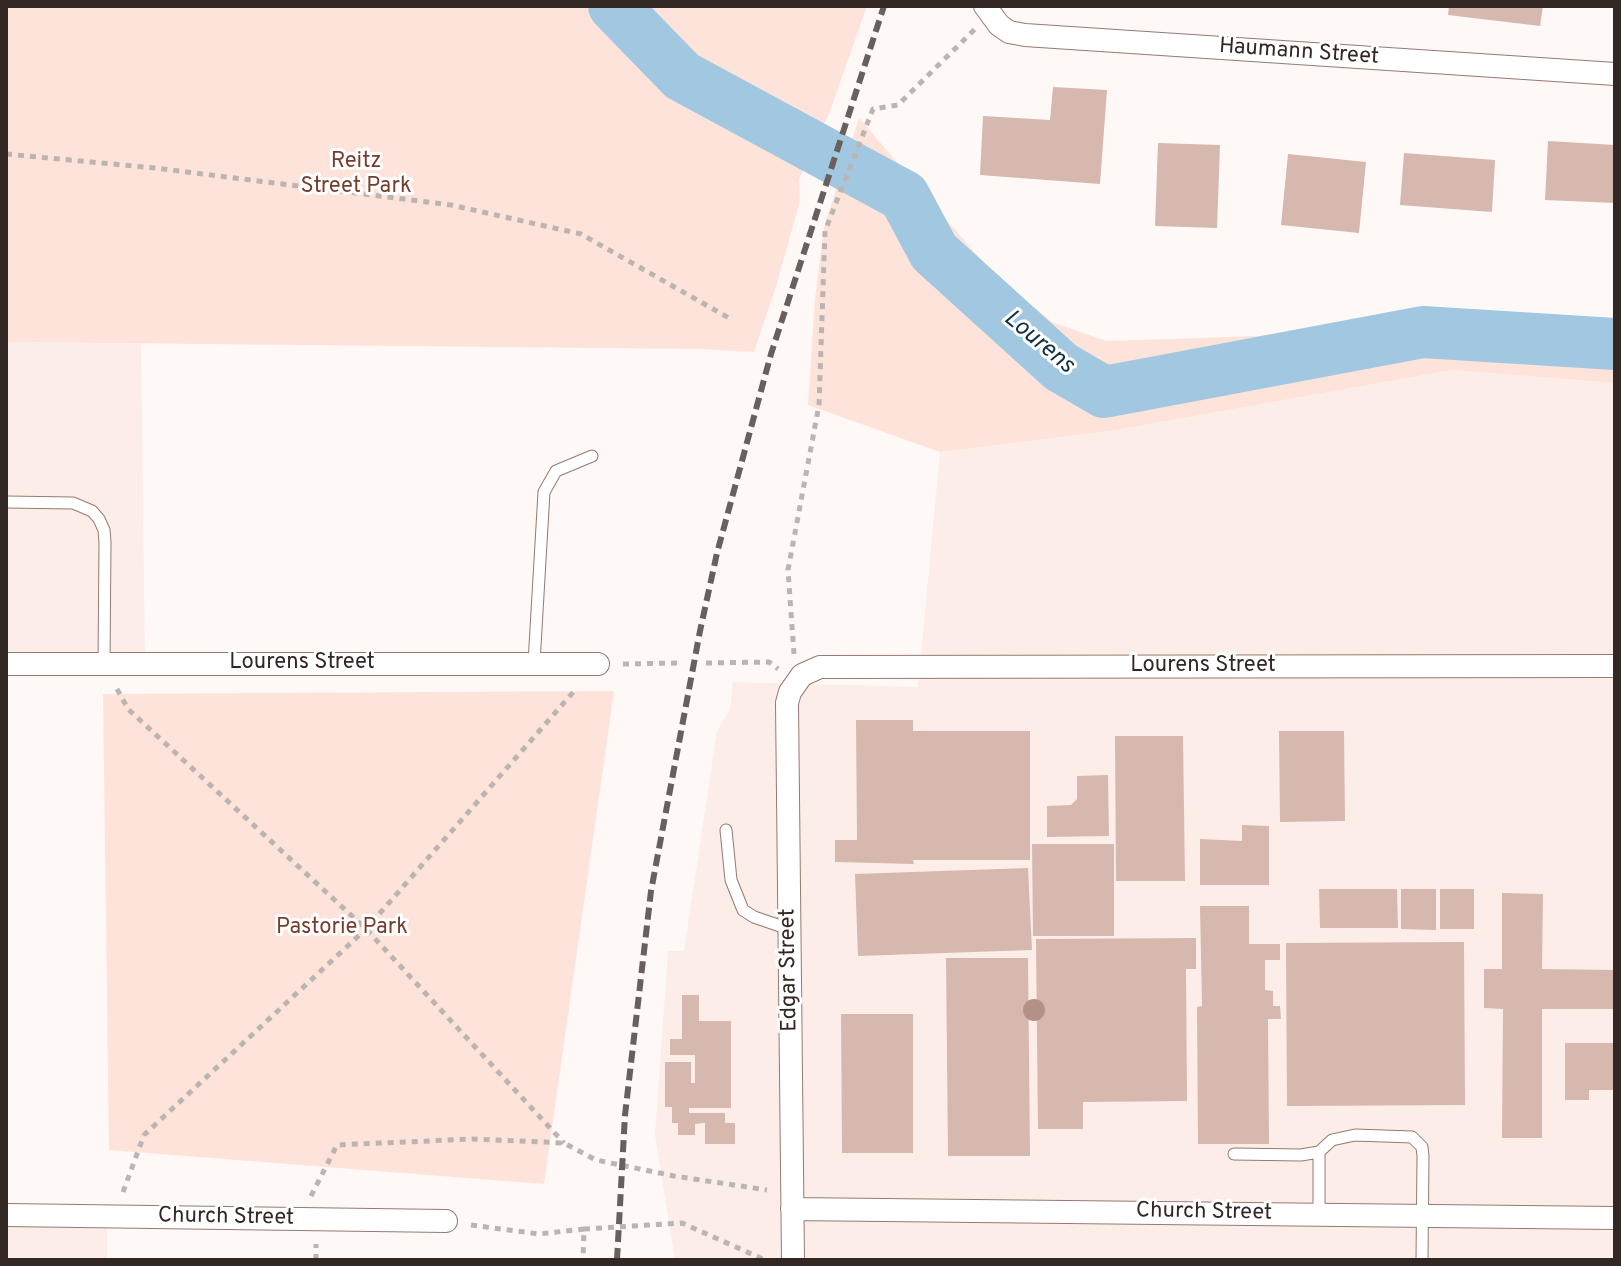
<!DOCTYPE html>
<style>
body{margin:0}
#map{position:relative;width:1621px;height:1266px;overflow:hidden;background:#fef8f6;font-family:Overpass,sans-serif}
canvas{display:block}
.frame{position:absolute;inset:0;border:8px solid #332724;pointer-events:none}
</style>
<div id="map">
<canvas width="1621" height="1266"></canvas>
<div class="frame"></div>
</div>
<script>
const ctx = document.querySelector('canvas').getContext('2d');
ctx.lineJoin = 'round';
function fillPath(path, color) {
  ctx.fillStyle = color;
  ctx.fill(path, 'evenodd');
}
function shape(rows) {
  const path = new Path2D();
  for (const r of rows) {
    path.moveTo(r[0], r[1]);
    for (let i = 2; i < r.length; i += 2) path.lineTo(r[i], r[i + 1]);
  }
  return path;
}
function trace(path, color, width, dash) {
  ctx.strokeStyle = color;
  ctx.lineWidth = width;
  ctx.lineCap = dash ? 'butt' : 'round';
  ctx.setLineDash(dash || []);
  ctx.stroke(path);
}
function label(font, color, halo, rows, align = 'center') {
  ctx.font = font + ' Overpass,sans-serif';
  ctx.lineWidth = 6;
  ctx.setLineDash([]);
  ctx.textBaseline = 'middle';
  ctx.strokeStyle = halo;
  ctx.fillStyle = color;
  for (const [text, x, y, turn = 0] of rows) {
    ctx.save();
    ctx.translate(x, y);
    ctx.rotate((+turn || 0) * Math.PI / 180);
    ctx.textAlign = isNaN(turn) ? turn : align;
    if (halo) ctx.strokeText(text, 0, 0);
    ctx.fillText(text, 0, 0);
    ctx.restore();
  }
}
fillPath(shape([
 [6,342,141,344,145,663,6,664],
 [1452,370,1615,383,1615,1260,675,1260,655,1135,668,951,684,951,717,731,730,710,733,682,918,687,940,452,1116,430],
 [6,1215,107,1217,107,1260,6,1260]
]), '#fdede8');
fillPath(shape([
 [6,6,867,6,830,111,799,179,800,201,775,290,754,352,702,349,6,342],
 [859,118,994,275,1052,322,1106,341,1260,336,1383,317,1448,315,1615,329,1615,383,1452,370,1116,430,940,452,808,405,815,299,824,227],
 [614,691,544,1184,109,1150,103,694]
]), '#fee3db');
trace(shape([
 [614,6,682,76,904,196,934,252,1061,367,1104,392,1423,332,1615,344]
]), '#a1c8e0', 52);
fillPath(shape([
 [1449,6,1543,6,1540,26,1448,15],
 [1053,87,1107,90,1100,184,980,175,983,116,1050,120],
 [1548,141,1615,145,1615,203,1545,200],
 [1158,143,1220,145,1217,228,1155,226],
 [1404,153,1495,160,1492,212,1400,205],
 [1288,154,1366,162,1359,233,1281,225],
 [856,720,913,720,913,731,1030,731,1030,860,913,860,914,864,835,862,835,840,857,840],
 [1279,731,1344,731,1345,821,1280,822],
 [1115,736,1183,736,1185,881,1116,881],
 [1108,775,1109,836,1047,837,1047,806,1071,805,1077,799,1077,776],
 [1242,825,1269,826,1269,885,1200,885,1200,839,1242,841],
 [1032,844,1114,844,1114,936,1033,936],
 [1028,868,1032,950,858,956,855,874],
 [1319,889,1397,889,1398,928,1320,928],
 [1401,889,1436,889,1436,930,1401,929],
 [1440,889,1474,889,1474,929,1440,929],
 [1502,893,1543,894,1542,969,1615,970,1615,1009,1542,1009,1542,1138,1502,1138,1503,1009,1484,1008,1484,969,1502,969],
 [1200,906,1249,906,1249,944,1280,944,1280,960,1265,960,1265,990,1273,991,1273,1006,1280,1006,1281,1019,1268,1019,1269,1144,1198,1144,1197,1007,1202,1006],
 [1196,938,1196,969,1186,969,1187,1101,1083,1102,1083,1129,1038,1129,1036,939],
 [1464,942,1465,1105,1287,1106,1286,943],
 [946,958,1028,958,1030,1156,948,1156],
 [682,995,699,995,699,1021,731,1021,731,1108,689,1108,689,1113,725,1113,725,1123,735,1123,735,1144,705,1144,705,1123,695,1124,695,1135,678,1135,678,1123,672,1123,672,1107,665,1107,665,1062,691,1062,691,1083,695,1083,695,1055,670,1055,670,1039,682,1039],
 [841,1014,913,1014,913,1153,842,1153],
 [1565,1043,1615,1043,1615,1090,1589,1090,1589,1100,1565,1100]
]), '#d6b8af');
const service = shape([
 [6,502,73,503,92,511,99,519,104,530,105,542,104,664],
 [534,663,544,492,556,471,592,456],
 [726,830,731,880,743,910,754,917,789,929],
 [1234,1154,1301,1155,1319,1152],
 [1319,1214,1319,1152,1332,1140,1355,1135,1412,1137,1422,1147,1423,1156,1422,1260]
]);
const minor = shape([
 [985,6,999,25,1009,32,1025,35,1615,74],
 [6,664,598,664],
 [792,1209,1615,1218],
 [6,1215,446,1221],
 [793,1260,787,703,790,692,802,675,820,667,1615,666]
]);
trace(service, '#957a71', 13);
trace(minor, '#957a71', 24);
trace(shape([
 [6,154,155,168,451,205,581,234,729,318],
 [794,654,788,570,819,405,825,231,873,109,898,105,975,29],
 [706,663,769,662,778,669],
 [623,664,678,663],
 [117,689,128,709,366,929,564,1143],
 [123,1192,144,1135,366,929,576,689],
 [311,1196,337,1145,472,1139,564,1143,596,1160,674,1176,767,1190],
 [471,1225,539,1234,584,1229,583,1260],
 [584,1229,682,1223,765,1260],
 [316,1260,316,1244]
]), '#bcb4b1', 5, [6, 6]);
trace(service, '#fff', 11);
trace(minor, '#fff', 22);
trace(shape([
 [617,1260,625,1115,651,891,700,631,717,553,771,354,884,6]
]), '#695f5c', 6, [12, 6]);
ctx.fillStyle = '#b39187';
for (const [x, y] of [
 [1034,1010]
]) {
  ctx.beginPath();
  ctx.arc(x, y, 11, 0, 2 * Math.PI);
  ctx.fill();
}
label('22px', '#332724', '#fff', [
 ["Haumann Street",1299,53,4],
 ["Lourens Street",302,664],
 ["Lourens Street",1203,667],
 ["Edgar Street",790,970,-91],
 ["Church Street",1204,1213,1],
 ["Church Street",226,1218,1]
]);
label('22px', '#753d2c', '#fff', [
 ["Reitz",356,163],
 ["Street Park",356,188],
 ["Pastorie Park",342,929]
]);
label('italic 24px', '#0f3142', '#fff', [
 ["Lourens",1038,343,40]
]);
</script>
